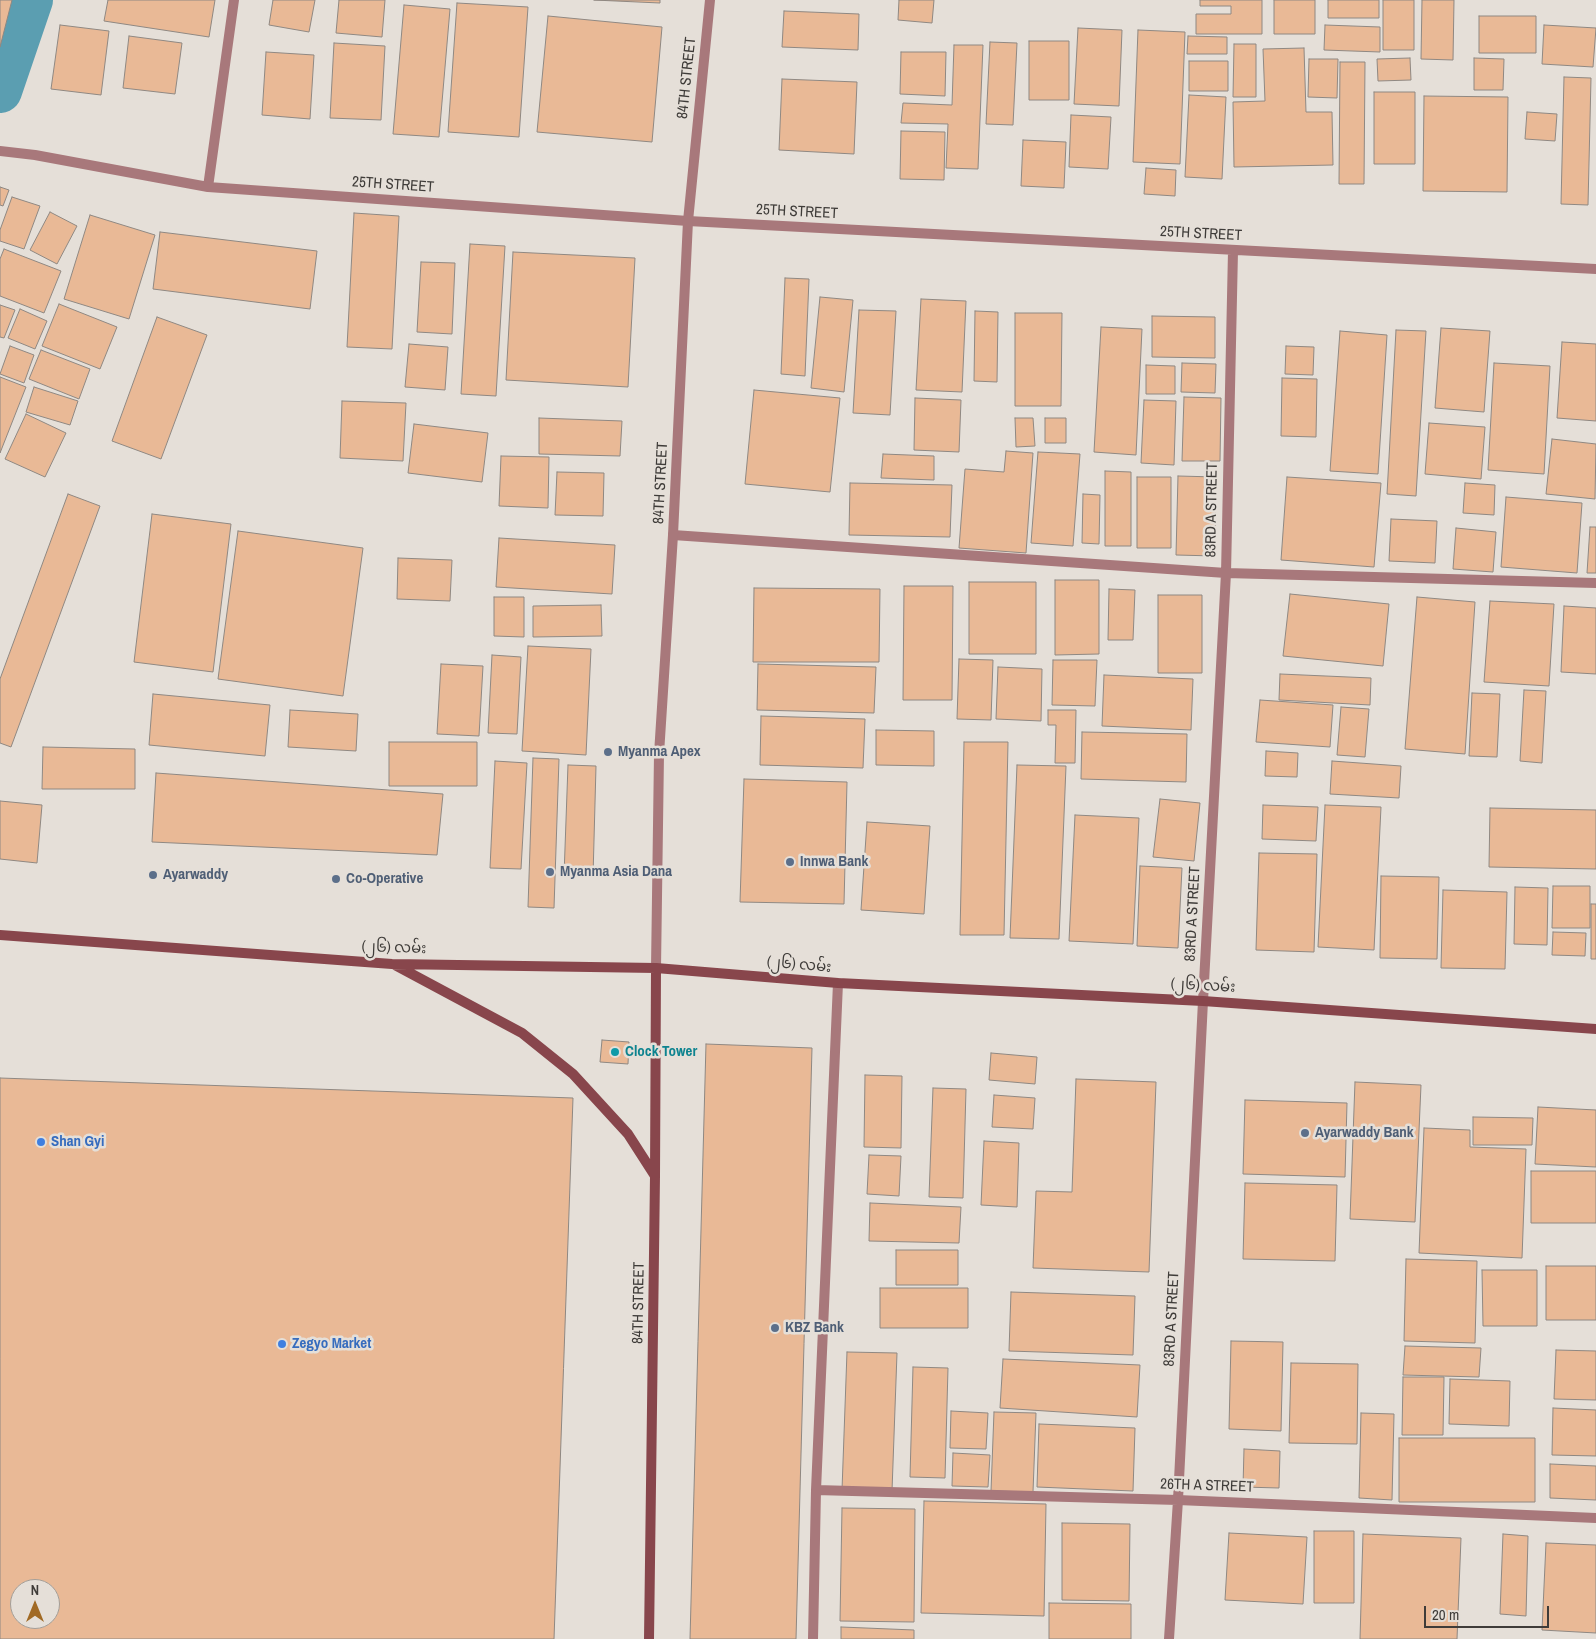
<!DOCTYPE html>
<meta charset="utf-8">
<style>
body{margin:0}
#map{position:relative;width:1596px;height:1639px;overflow:hidden;background:#e5dfd8;font-family:"Archivo Narrow",sans-serif}
canvas{display:block}
.north{position:absolute;left:10px;top:1579px;width:50px;height:50px;box-sizing:border-box;background:#e5dfd8;border:1px solid #a39e98;border-radius:50%;rotate:0deg;font-size:14px;font-weight:700;line-height:20px;text-align:center;color:#3f3c39}
.north::after{content:'';display:block;margin:auto;width:18px;height:22px;background:#a16a25;clip-path:polygon(50% 0,100% 100%,50% 72%,0 100%)}
.scale{position:absolute;left:1424px;top:1606px;width:125px;height:22px;box-sizing:border-box;border:2px solid #3f3c39;border-top:0;padding-left:6px;font-size:15px;line-height:18px;white-space:nowrap;color:#3f3c39;-webkit-text-stroke:4px #e5dfd8;paint-order:stroke}
</style>
<div id="map">
<canvas width="1596" height="1639"></canvas>
<div class="north">N</div>
<div class="scale">20 m</div>
</div>
<script>
const ctx = document.querySelector('canvas').getContext('2d');
ctx.lineJoin = 'round';
function shape(rows) {
  const path = new Path2D();
  for (const r of rows) {
    path.moveTo(r[0], r[1]);
    for (let i = 2; i < r.length; i += 2) path.lineTo(r[i], r[i + 1]);
  }
  return path;
}
function trace(path, color, width, dash) {
  ctx.strokeStyle = color;
  ctx.lineWidth = width;
  ctx.lineCap = dash ? 'butt' : 'round';
  ctx.setLineDash(dash || []);
  ctx.stroke(path);
}
function fillPath(path, color) {
  ctx.fillStyle = color;
  ctx.fill(path, 'evenodd');
}
function label(font, color, halo, rows, align = 'center') {
  ctx.font = font + ' "Archivo Narrow","Noto Sans Myanmar",sans-serif';
  ctx.lineWidth = 5;
  ctx.setLineDash([]);
  ctx.textBaseline = 'middle';
  ctx.strokeStyle = halo;
  ctx.fillStyle = color;
  for (const [text, x, y, turn = 0] of rows) {
    ctx.save();
    ctx.translate(x, y);
    ctx.rotate((+turn || 0) * Math.PI / 180);
    ctx.textAlign = isNaN(turn) ? turn : align;
    if (halo) ctx.strokeText(text, 0, 0);
    ctx.fillText(text, 0, 0);
    ctx.restore();
  }
}
trace(shape([
 [0,91,31,0]
]), '#5b9eb1', 44);
const building = shape([
 [0,0,12,0,0,47,0,0],
 [108,0,215,0,209,37,104,21,108,0],
 [273,0,315,0,309,32,269,25,273,0],
 [339,0,385,0,382,37,336,33,339,0],
 [594,0,660,0,660,3,594,0],
 [899,0,934,0,932,23,898,20,899,0],
 [1200,0,1262,0,1262,34,1196,34,1196,14,1231,14,1231,6,1200,6,1200,0],
 [1274,0,1315,0,1315,34,1274,34,1274,0],
 [1328,0,1379,0,1379,18,1328,18,1328,0],
 [1383,0,1414,0,1414,50,1383,50,1383,0],
 [1422,0,1454,0,1453,60,1421,59,1422,0],
 [457,3,528,7,519,137,448,132,457,3],
 [404,5,450,9,439,137,393,134,404,5],
 [784,11,859,14,858,50,782,47,784,11],
 [548,16,662,27,652,142,537,132,548,16],
 [1479,16,1536,16,1536,53,1479,53,1479,16],
 [60,25,109,31,101,95,51,89,60,25],
 [1325,25,1380,27,1380,52,1324,50,1325,25],
 [1544,25,1596,28,1593,67,1542,64,1544,25],
 [1078,28,1122,30,1119,106,1074,104,1078,28],
 [1138,30,1185,32,1180,164,1133,162,1138,30],
 [129,36,182,43,175,94,123,88,129,36],
 [1188,36,1227,37,1227,54,1187,54,1188,36],
 [1029,41,1069,41,1069,100,1029,100,1029,41],
 [990,42,1017,43,1013,125,986,124,990,42],
 [334,43,385,46,381,120,330,118,334,43],
 [1234,44,1256,44,1256,97,1233,97,1234,44],
 [954,45,983,45,978,169,946,168,948,124,901,123,903,103,952,105,954,45],
 [1304,48,1306,112,1332,112,1333,165,1234,167,1233,102,1265,101,1263,49,1304,48],
 [266,52,314,55,310,119,262,115,266,52],
 [901,52,946,52,945,96,900,94,901,52],
 [1410,58,1411,80,1378,81,1377,59,1410,58],
 [1474,58,1504,59,1503,90,1474,90,1474,58],
 [1309,59,1338,59,1337,98,1308,97,1309,59],
 [1189,61,1228,61,1228,91,1189,91,1189,61],
 [1340,62,1365,62,1364,184,1339,184,1340,62],
 [1564,77,1591,78,1588,205,1561,204,1564,77],
 [782,79,857,82,854,154,779,150,782,79],
 [1374,92,1415,92,1415,164,1374,164,1374,92],
 [1189,95,1226,97,1222,179,1185,177,1189,95],
 [1424,96,1508,97,1507,192,1423,191,1424,96],
 [1527,112,1557,114,1555,141,1525,139,1527,112],
 [1071,115,1111,117,1108,169,1069,167,1071,115],
 [901,131,945,132,944,180,900,179,901,131],
 [1023,140,1066,142,1064,188,1021,186,1023,140],
 [1146,168,1176,170,1175,196,1144,194,1146,168],
 [0,187,9,190,3,206,0,205,0,187],
 [12,197,40,206,24,249,0,241,0,230,12,197],
 [50,212,77,226,57,264,30,250,50,212],
 [354,213,399,216,392,349,347,347,354,213],
 [90,215,155,235,129,319,64,299,90,215],
 [160,232,317,251,310,309,153,289,160,232],
 [470,244,505,246,496,396,461,394,470,244],
 [4,249,61,271,44,313,0,296,0,259,4,249],
 [513,252,635,258,628,387,506,380,513,252],
 [421,262,455,263,452,334,417,332,421,262],
 [785,278,809,279,805,376,781,374,785,278],
 [820,297,853,300,844,392,811,388,820,297],
 [921,299,966,301,962,392,916,390,921,299],
 [59,304,117,327,100,369,42,346,59,304],
 [0,305,15,310,4,338,0,337,0,305],
 [20,309,47,321,35,349,8,338,20,309],
 [859,310,896,311,890,415,853,413,859,310],
 [975,311,998,312,997,382,974,381,975,311],
 [1015,313,1062,313,1061,406,1015,406,1015,313],
 [1152,316,1215,317,1215,358,1152,357,1152,316],
 [157,317,207,335,161,459,112,441,157,317],
 [1101,327,1142,329,1136,455,1094,452,1101,327],
 [1441,328,1490,331,1484,412,1435,408,1441,328],
 [1396,330,1426,331,1416,496,1387,494,1396,330],
 [1340,331,1387,335,1378,474,1330,471,1340,331],
 [1562,342,1596,344,1596,421,1557,418,1562,342],
 [409,344,448,347,445,390,405,387,409,344],
 [10,346,34,355,24,383,0,374,10,346],
 [1286,346,1314,347,1313,375,1285,374,1286,346],
 [41,350,90,369,79,399,29,379,41,350],
 [1182,363,1216,364,1215,393,1181,392,1182,363],
 [1494,363,1550,366,1544,474,1488,470,1494,363],
 [1146,365,1175,366,1175,394,1146,394,1146,365],
 [0,377,26,387,0,453,0,377],
 [1282,378,1317,379,1316,437,1281,436,1282,378],
 [34,387,78,401,70,425,26,412,34,387],
 [754,390,840,398,830,492,745,484,754,390],
 [1184,397,1221,398,1220,461,1182,461,1184,397],
 [915,398,961,400,959,452,914,450,915,398],
 [1144,400,1176,401,1174,465,1141,463,1144,400],
 [342,401,406,403,403,461,340,458,342,401],
 [26,414,66,433,45,477,5,459,26,414],
 [539,418,622,421,620,456,539,454,539,418],
 [1015,418,1033,418,1035,446,1016,447,1015,418],
 [1045,418,1066,418,1066,443,1045,443,1045,418],
 [1429,423,1485,427,1481,479,1425,474,1429,423],
 [414,424,488,433,482,482,408,473,414,424],
 [1552,439,1596,444,1595,499,1546,494,1552,439],
 [1006,451,1033,453,1026,553,959,548,965,469,1004,472,1006,451],
 [1038,452,1080,454,1073,546,1031,543,1038,452],
 [883,454,934,456,934,480,881,478,883,454],
 [501,456,549,457,548,508,499,506,501,456],
 [1105,471,1131,472,1131,546,1105,546,1105,471],
 [557,472,604,473,603,516,555,515,557,472],
 [1178,476,1216,477,1215,556,1176,555,1178,476],
 [1137,477,1171,477,1171,548,1137,548,1137,477],
 [1287,477,1381,483,1374,567,1281,560,1287,477],
 [850,483,952,485,950,537,849,535,850,483],
 [1465,483,1495,485,1494,515,1463,513,1465,483],
 [68,494,100,506,11,747,0,743,0,679,68,494],
 [1083,494,1100,495,1099,544,1082,543,1083,494],
 [1506,497,1582,503,1577,573,1501,567,1506,497],
 [152,514,231,524,213,672,134,662,152,514],
 [1391,519,1437,521,1435,563,1389,561,1391,519],
 [1590,527,1596,527,1596,573,1587,573,1590,527],
 [1456,528,1496,532,1493,572,1453,569,1456,528],
 [238,531,363,548,343,696,218,679,238,531],
 [499,538,615,545,612,594,496,587,499,538],
 [398,558,452,560,450,601,397,599,398,558],
 [1055,580,1099,580,1099,654,1055,655,1055,580],
 [969,582,1036,582,1036,654,969,654,969,582],
 [904,586,953,586,952,700,903,700,904,586],
 [754,588,880,589,879,662,753,662,754,588],
 [1109,589,1135,590,1133,640,1108,640,1109,589],
 [1290,594,1389,604,1383,666,1283,656,1290,594],
 [1158,595,1202,595,1202,673,1158,673,1158,595],
 [494,597,524,597,524,637,494,636,494,597],
 [1417,597,1475,602,1465,754,1405,749,1417,597],
 [1490,601,1554,604,1549,686,1484,682,1490,601],
 [601,605,602,636,533,637,533,606,601,605],
 [1564,606,1596,608,1596,674,1561,672,1564,606],
 [528,646,591,649,586,755,522,751,528,646],
 [492,655,521,657,517,734,488,733,492,655],
 [959,659,993,660,991,720,957,719,959,659],
 [1053,660,1097,660,1095,706,1052,705,1053,660],
 [441,664,483,666,479,736,437,734,441,664],
 [758,664,876,667,874,713,757,710,758,664],
 [998,667,1042,669,1041,721,996,719,998,667],
 [1280,674,1371,678,1370,705,1279,700,1280,674],
 [1104,675,1193,679,1191,730,1102,726,1104,675],
 [1524,690,1546,691,1542,763,1520,761,1524,690],
 [1472,693,1500,694,1497,757,1469,756,1472,693],
 [153,694,270,705,265,756,149,745,153,694],
 [1260,700,1333,705,1330,747,1256,742,1260,700],
 [1341,707,1369,709,1365,757,1337,755,1341,707],
 [290,710,358,714,356,751,288,747,290,710],
 [1048,710,1076,710,1075,763,1055,763,1056,725,1048,725,1048,710],
 [761,716,865,719,863,768,760,765,761,716],
 [876,730,934,731,934,766,876,765,876,730],
 [1082,732,1187,734,1186,782,1081,779,1082,732],
 [389,742,477,742,477,786,389,786,389,742],
 [964,742,1008,742,1004,935,960,935,964,742],
 [43,747,135,749,135,789,42,789,43,747],
 [1266,751,1298,753,1297,777,1265,776,1266,751],
 [533,758,559,759,554,908,528,907,533,758],
 [495,761,527,763,521,869,490,868,495,761],
 [1332,761,1401,766,1399,798,1330,794,1332,761],
 [568,765,596,766,593,877,564,876,568,765],
 [1017,765,1066,766,1059,939,1010,938,1017,765],
 [156,773,443,794,437,855,152,842,156,773],
 [744,779,847,782,844,904,740,902,744,779],
 [1160,799,1200,803,1194,861,1153,857,1160,799],
 [0,801,42,805,37,863,0,859,0,801],
 [1263,805,1318,807,1316,841,1262,839,1263,805],
 [1325,805,1381,807,1374,950,1318,947,1325,805],
 [1490,808,1596,810,1596,869,1489,867,1490,808],
 [1075,815,1139,818,1133,944,1069,941,1075,815],
 [867,822,930,826,924,914,861,910,867,822],
 [1259,853,1317,854,1314,952,1256,950,1259,853],
 [1140,866,1182,868,1178,948,1137,946,1140,866],
 [1381,876,1439,877,1437,959,1380,958,1381,876],
 [1553,886,1590,886,1590,928,1552,928,1553,886],
 [1515,887,1548,888,1547,945,1514,944,1515,887],
 [1443,890,1507,892,1505,969,1441,968,1443,890],
 [1591,904,1596,904,1596,959,1591,959,1591,904],
 [1553,932,1586,933,1585,956,1552,955,1553,932],
 [602,1040,629,1042,628,1064,600,1062,602,1040],
 [706,1044,812,1048,796,1639,690,1639,706,1044],
 [991,1053,1037,1057,1035,1084,989,1080,991,1053],
 [865,1075,902,1076,901,1148,864,1147,865,1075],
 [0,1078,573,1098,554,1639,0,1639,0,1078],
 [20,1589,50,1589,50,1619,20,1619,20,1589],
 [1076,1079,1156,1082,1149,1272,1033,1268,1036,1191,1072,1192,1076,1079],
 [1355,1082,1421,1085,1415,1222,1350,1219,1355,1082],
 [933,1088,966,1089,963,1198,929,1197,933,1088],
 [994,1095,1035,1098,1033,1129,992,1127,994,1095],
 [1245,1100,1347,1103,1345,1177,1243,1174,1245,1100],
 [1538,1107,1596,1110,1596,1167,1535,1164,1538,1107],
 [1473,1117,1533,1118,1532,1145,1473,1145,1473,1117],
 [1424,1128,1470,1130,1470,1147,1526,1149,1522,1258,1419,1253,1424,1128],
 [984,1141,1019,1143,1017,1207,981,1205,984,1141],
 [869,1155,901,1156,899,1196,867,1194,869,1155],
 [1531,1171,1596,1171,1596,1223,1531,1223,1531,1171],
 [1245,1183,1337,1185,1335,1261,1243,1259,1245,1183],
 [870,1203,961,1207,959,1243,869,1241,870,1203],
 [896,1250,958,1250,958,1285,896,1285,896,1250],
 [1406,1259,1477,1261,1475,1343,1404,1341,1406,1259],
 [1546,1266,1596,1266,1596,1320,1546,1320,1546,1266],
 [1482,1270,1537,1270,1537,1326,1483,1326,1482,1270],
 [880,1288,968,1288,968,1328,880,1328,880,1288],
 [1011,1292,1135,1296,1133,1355,1009,1351,1011,1292],
 [1231,1341,1283,1342,1281,1431,1229,1429,1231,1341],
 [1405,1346,1481,1348,1479,1377,1403,1375,1405,1346],
 [1556,1350,1596,1351,1596,1400,1554,1399,1556,1350],
 [847,1352,897,1353,892,1491,842,1490,847,1352],
 [1003,1359,1140,1365,1137,1417,1000,1408,1003,1359],
 [1291,1363,1358,1364,1357,1444,1289,1443,1291,1363],
 [913,1367,948,1368,945,1478,910,1477,913,1367],
 [1403,1377,1444,1377,1443,1435,1402,1435,1403,1377],
 [1450,1379,1510,1381,1509,1426,1449,1424,1450,1379],
 [1553,1408,1596,1410,1596,1456,1552,1455,1553,1408],
 [951,1411,988,1413,986,1449,950,1448,951,1411],
 [994,1412,1036,1413,1033,1492,991,1491,994,1412],
 [1361,1413,1394,1414,1392,1500,1359,1498,1361,1413],
 [1039,1424,1135,1428,1133,1491,1037,1487,1039,1424],
 [1399,1438,1535,1438,1535,1502,1399,1502,1399,1438],
 [1244,1449,1280,1451,1279,1488,1243,1487,1244,1449],
 [953,1453,990,1455,988,1487,952,1486,953,1453],
 [1550,1464,1596,1466,1596,1500,1550,1498,1550,1464],
 [924,1501,1046,1504,1044,1616,921,1613,924,1501],
 [842,1508,915,1509,914,1622,840,1621,842,1508],
 [1062,1523,1130,1524,1129,1601,1062,1600,1062,1523],
 [1314,1531,1354,1531,1354,1603,1314,1603,1314,1531],
 [1229,1533,1307,1537,1303,1604,1225,1600,1229,1533],
 [1363,1534,1461,1538,1457,1639,1360,1639,1363,1534],
 [1503,1534,1528,1536,1526,1616,1500,1614,1503,1534],
 [1546,1543,1596,1545,1596,1633,1542,1630,1546,1543],
 [1049,1603,1131,1604,1131,1639,1049,1639,1049,1603],
 [841,1627,914,1630,914,1639,841,1639,841,1627]
]);
fillPath(building, '#e9b996');
trace(building, '#8f8882', 1);
trace(shape([
 [0,151,35,155,208,187,688,221,1596,269],
 [208,187,234,0],
 [673,535,1226,573,1596,583],
 [816,1490,1178,1500,1596,1518],
 [813,1639,816,1490,838,983],
 [1169,1639,1178,1500,1203,1001,1226,573,1233,251]
]), '#a8787b', 10);
trace(shape([
 [656,968,659,754,673,535,688,221,710,0]
]), '#a8787b', 10);
trace(shape([
 [0,935,392,964,656,968,838,983,1203,1001,1596,1029],
 [395,965,522,1033,573,1074,628,1134,655,1176],
 [649,1639,655,1176,656,968]
]), '#88464c', 10);
for (const [x, y, r, color] of [
 [608,752,5,"#5c6f8a"],
 [790,862,5,"#5c6f8a"],
 [550,872,5,"#5c6f8a"],
 [153,875,5,"#5c6f8a"],
 [336,879,5,"#5c6f8a"],
 [615,1052,5,"#0f9aa8"],
 [1305,1133,5,"#5c6f8a"],
 [41,1142,5,"#3f7fe0"],
 [775,1328,5,"#5c6f8a"],
 [282,1344,5,"#3f7fe0"]
]) {
  const dot = new Path2D();
  dot.arc(x, y, r, 0, 2 * Math.PI);
  ctx.fillStyle = color;
  ctx.fill(dot);
  trace(dot, '#e5dfd8', 2);
}
label('15px', '#3f3c39', '#e5dfd8', [
 ["84TH STREET",687,78,-84],
 ["25TH STREET",393,185,4],
 ["25TH STREET",797,212,3],
 ["25TH STREET",1201,234,3],
 ["84TH STREET",661,483,-87],
 ["83RD A STREET",1212,510,-89],
 ["83RD A STREET",1193,914,-87],
 ["(၂၆) လမ်း",394,948,2],
 ["(၂၆) လမ်း",799,965,5],
 ["(၂၆) လမ်း",1203,986,3],
 ["84TH STREET",639,1303,-89],
 ["83RD A STREET",1172,1319,-87],
 ["26TH A STREET",1207,1486,2]
]);
label('bold 15px', '#4e5e75', '#e5dfd8', [
 ["Myanma Apex",618,752],
 ["Innwa Bank",800,862],
 ["Myanma Asia Dana",560,872],
 ["Ayarwaddy",163,875],
 ["Co-Operative",346,879],
 ["Ayarwaddy Bank",1315,1133],
 ["KBZ Bank",785,1328]
], 'left');
label('bold 15px', '#0d838f', '#e5dfd8', [
 ["Clock Tower",625,1052]
], 'left');
label('bold 15px', '#366cbe', '#e5dfd8', [
 ["Shan Gyi",51,1142],
 ["Zegyo Market",292,1344]
], 'left');
</script>
